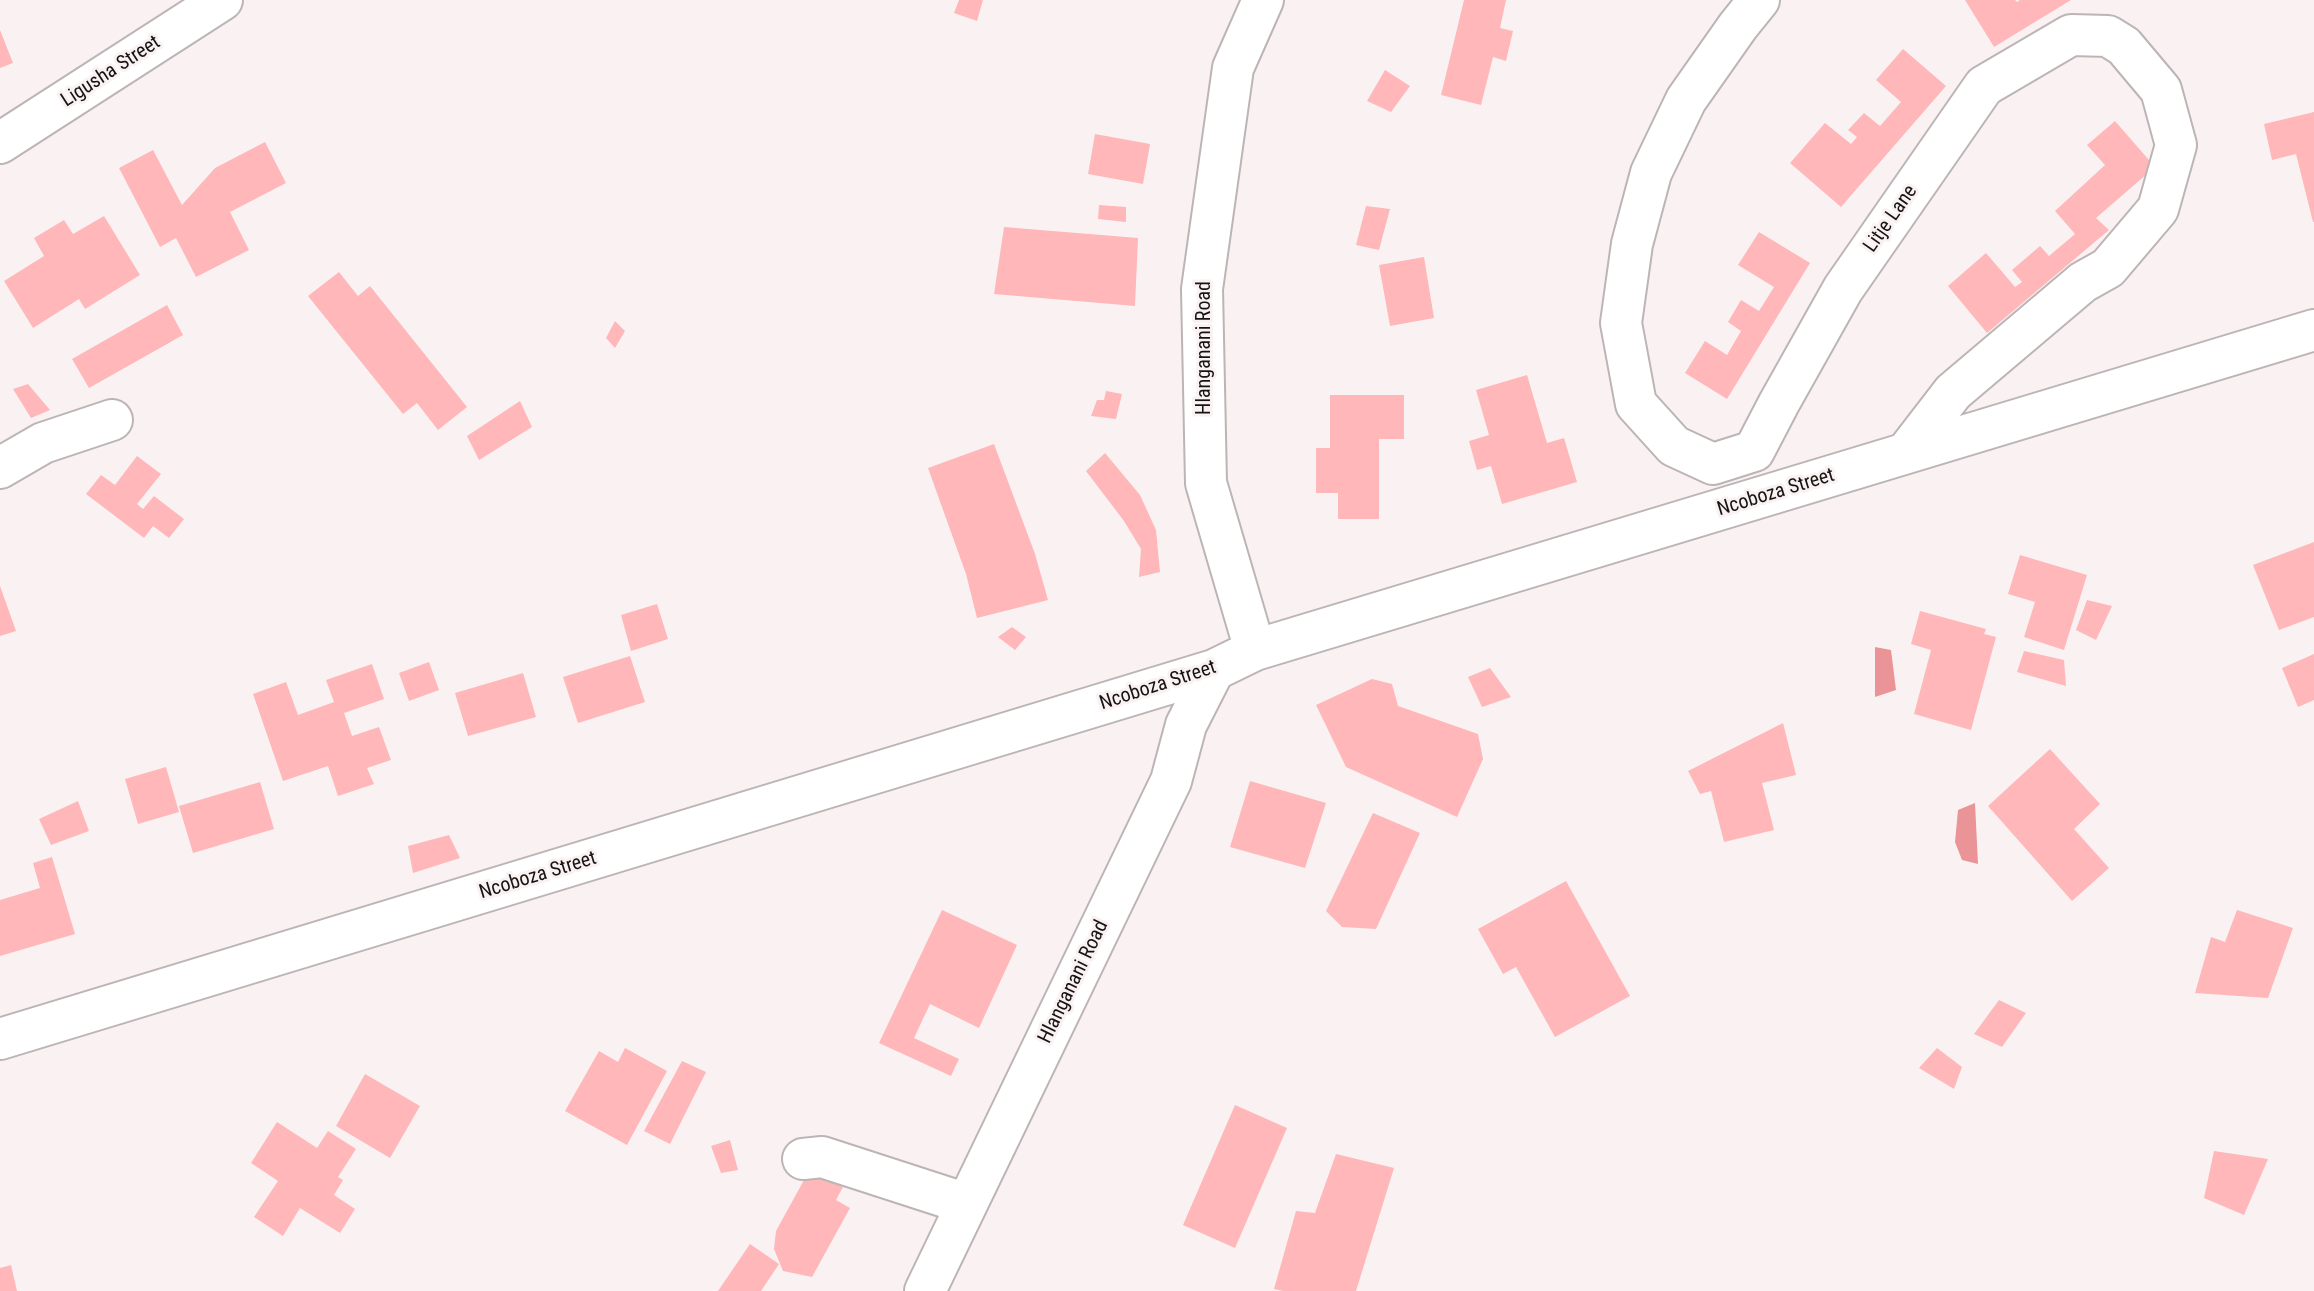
<!DOCTYPE html>
<style>
body{margin:0}
canvas{display:block;background:#faf2f2}
</style>
<canvas width="2314" height="1291"></canvas>
<script>
const ctx = document.querySelector('canvas').getContext('2d');
ctx.lineJoin = 'round';
function fillPath(path, color) {
  ctx.fillStyle = color;
  ctx.fill(path, 'evenodd');
}
function shape(rows) {
  const path = new Path2D();
  for (const r of rows) {
    path.moveTo(r[0], r[1]);
    for (let i = 2; i < r.length; i += 2) path.lineTo(r[i], r[i + 1]);
  }
  return path;
}
function trace(path, color, width, dash) {
  ctx.strokeStyle = color;
  ctx.lineWidth = width;
  ctx.lineCap = dash ? 'butt' : 'round';
  ctx.setLineDash(dash || []);
  ctx.stroke(path);
}
function label(font, color, halo, rows, align = 'center') {
  ctx.font = font + ' "Roboto Condensed",sans-serif';
  ctx.lineWidth = 6;
  ctx.setLineDash([]);
  ctx.textBaseline = 'middle';
  ctx.strokeStyle = halo;
  ctx.fillStyle = color;
  for (const [text, x, y, turn = 0] of rows) {
    ctx.save();
    ctx.translate(x, y);
    ctx.rotate((+turn || 0) * Math.PI / 180);
    ctx.textAlign = isNaN(turn) ? turn : align;
    if (halo) ctx.strokeText(text, 0, 0);
    ctx.fillText(text, 0, 0);
    ctx.restore();
  }
}
fillPath(shape([
 [1875,647,1891,650,1896,690,1875,697],
 [1975,803,1978,864,1962,860,1955,842,1958,810]
]), '#ea9497');
fillPath(shape([
 [959,0,983,0,977,21,954,13],
 [1464,0,1506,0,1500,28,1513,31,1506,61,1493,57,1481,105,1441,95],
 [1965,0,2015,0,2017,2,2020,0,2071,0,1994,47],
 [0,30,13,63,0,68],
 [1903,49,1946,86,1841,207,1790,163,1825,123,1851,144,1857,137,1848,130,1864,113,1880,126,1901,102,1876,80],
 [1385,70,1410,86,1391,112,1367,101],
 [2314,112,2314,222,2313,222,2296,154,2272,160,2264,124],
 [2115,121,2155,167,2096,218,2109,230,1987,333,1948,286,1986,253,2015,287,2022,282,2012,270,2040,246,2049,256,2075,234,2055,211,2105,165,2087,145],
 [1095,134,1150,144,1143,184,1088,174],
 [265,142,286,183,230,212,249,250,196,277,176,238,160,247,119,168,153,150,182,205,215,168],
 [1099,205,1126,207,1126,222,1098,219],
 [1366,206,1390,209,1379,250,1356,245],
 [104,216,140,275,85,309,79,299,33,328,4,281,44,256,34,238,64,220,73,234],
 [1004,227,1138,238,1135,306,994,294],
 [1759,232,1810,263,1727,399,1685,373,1705,341,1727,355,1741,331,1728,322,1741,300,1759,311,1774,287,1738,265],
 [1424,257,1434,318,1390,326,1379,265],
 [339,272,358,296,370,286,467,407,438,430,417,403,403,414,308,296],
 [167,305,183,335,89,388,72,359],
 [615,321,625,331,615,348,606,338],
 [1527,375,1547,443,1564,438,1577,482,1502,504,1491,466,1477,470,1469,441,1489,435,1476,390],
 [28,384,50,410,31,418,13,389],
 [1106,391,1122,394,1116,419,1091,416,1097,400,1104,400],
 [1330,395,1404,395,1404,439,1379,439,1379,519,1338,519,1338,493,1316,493,1316,448,1330,448],
 [520,401,532,427,479,460,467,436],
 [994,444,1035,554,1048,600,977,618,966,574,928,468],
 [1105,453,1140,495,1156,530,1160,572,1139,577,1141,549,1124,521,1086,471],
 [137,456,161,474,137,504,143,509,154,496,184,519,169,538,153,526,144,538,86,494,101,475,115,485],
 [2314,542,2314,617,2279,630,2253,565],
 [2020,555,2087,575,2064,650,2024,637,2035,602,2008,594],
 [0,586,16,631,0,636],
 [2087,600,2112,606,2096,640,2076,630],
 [657,604,668,639,631,651,621,615],
 [1920,611,1986,629,1984,634,1996,637,1971,730,1914,714,1931,650,1911,644],
 [1012,627,1026,637,1015,650,998,637],
 [2024,651,2064,660,2066,686,2017,672],
 [2314,654,2314,700,2298,707,2282,668],
 [630,656,645,702,578,723,563,677],
 [429,662,439,690,409,701,399,673],
 [372,664,384,699,344,713,352,736,379,727,391,760,367,768,374,784,338,796,328,766,283,781,253,694,286,682,298,715,334,702,326,680],
 [1490,668,1511,697,1482,707,1468,677],
 [523,673,536,717,468,736,455,693],
 [1372,679,1392,684,1398,706,1478,734,1483,759,1457,817,1346,767,1316,705],
 [1783,723,1796,775,1762,783,1774,830,1724,842,1711,791,1700,794,1688,771],
 [2050,749,2100,804,2074,829,2109,868,2072,901,1988,806],
 [166,767,179,812,138,824,125,779],
 [1250,781,1326,803,1305,868,1230,847],
 [260,782,274,829,193,853,179,806],
 [78,801,89,831,51,845,39,819],
 [1373,813,1420,833,1376,929,1342,927,1326,911],
 [449,835,460,858,413,873,408,846],
 [52,857,75,934,0,956,0,900,40,888,33,863],
 [1566,881,1630,996,1555,1037,1516,967,1503,974,1478,929],
 [942,910,1017,945,979,1028,930,1004,914,1038,959,1059,951,1076,879,1043],
 [2237,910,2293,928,2268,998,2195,993,2211,937,2225,942],
 [1999,1000,2026,1013,2002,1047,1974,1034],
 [625,1048,667,1071,627,1145,565,1111,599,1051,618,1062],
 [1937,1048,1962,1067,1954,1089,1919,1068],
 [682,1061,706,1072,670,1144,644,1131],
 [365,1074,420,1106,390,1158,336,1126],
 [1235,1105,1287,1128,1235,1248,1183,1225],
 [277,1122,317,1148,328,1131,356,1149,338,1177,343,1180,334,1195,355,1209,340,1233,300,1208,283,1236,254,1217,278,1181,251,1163],
 [730,1140,738,1170,721,1173,711,1146],
 [2214,1151,2268,1159,2244,1215,2204,1198],
 [1336,1154,1394,1168,1356,1291,1283,1291,1274,1289,1296,1211,1315,1213],
 [810,1169,843,1187,836,1200,850,1208,812,1277,783,1271,774,1249,776,1231],
 [750,1244,779,1264,761,1291,718,1291],
 [11,1265,17,1291,0,1291,0,1268]
]), '#ffb7b9');
const minor = shape([
 [1759,0,1738,26,1686,100,1651,173,1632,244,1621,323,1636,404,1674,446,1713,464,1754,451,1779,403,1843,289,1984,86,2071,35,2108,36,2124,46,2161,90,2176,145,2158,209,2108,268,2083,282,1953,392,1906,453],
 [0,143,222,0],
 [0,468,43,443,112,420],
 [1255,650,1206,483,1202,289,1233,68,1263,0],
 [0,1039,1214,670,1255,650,2314,330],
 [803,1159,822,1157,967,1204],
 [925,1291,1171,781,1186,725,1214,670]
]);
trace(minor, '#bdb5b5', 44);
trace(minor, '#fff', 40);
label('20px', '#161313', '#faf2f2', [
 ["Ligusha Street",111,72,-33],
 ["Litje Lane",1891,219,-55],
 ["Hlanganani Road",1205,348,-90],
 ["Ncoboza Street",1776,493,-17],
 ["Ncoboza Street",1158,686,-18],
 ["Ncoboza Street",538,876,-17],
 ["Hlanganani Road",1074,982,-64]
]);
</script>
